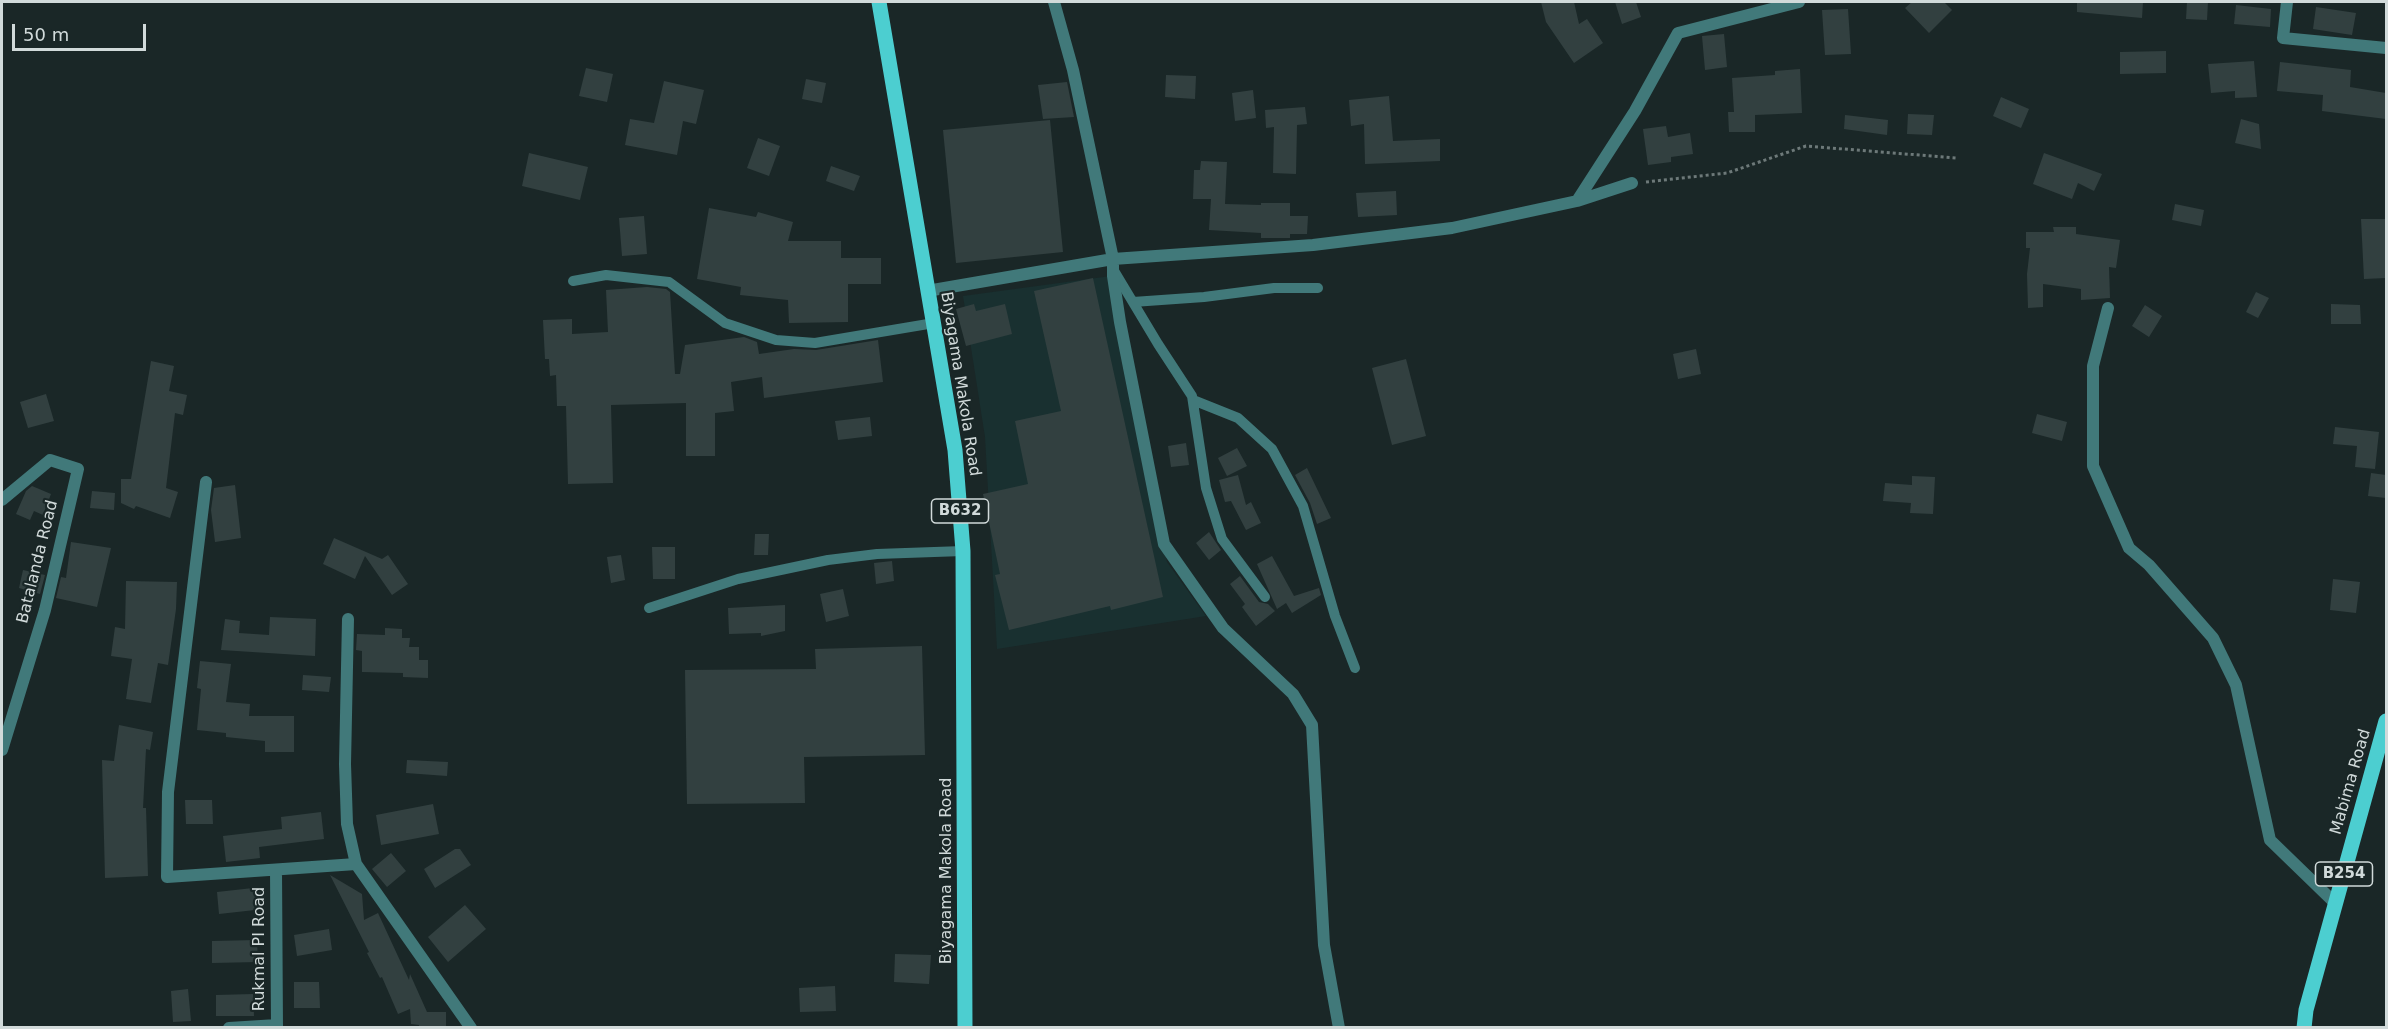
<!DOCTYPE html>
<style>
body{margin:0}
#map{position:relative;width:2388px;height:1029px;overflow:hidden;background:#1a2727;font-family:"DejaVu Sans",sans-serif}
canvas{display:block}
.frame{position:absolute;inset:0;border:3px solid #d1dada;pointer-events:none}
.scale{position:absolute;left:12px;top:24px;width:134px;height:27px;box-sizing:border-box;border:3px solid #d1dada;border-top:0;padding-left:8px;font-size:18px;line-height:21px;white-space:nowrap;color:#d1dada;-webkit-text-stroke:4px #1a2727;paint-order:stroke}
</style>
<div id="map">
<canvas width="2388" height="1029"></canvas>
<div class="frame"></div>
<div class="scale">50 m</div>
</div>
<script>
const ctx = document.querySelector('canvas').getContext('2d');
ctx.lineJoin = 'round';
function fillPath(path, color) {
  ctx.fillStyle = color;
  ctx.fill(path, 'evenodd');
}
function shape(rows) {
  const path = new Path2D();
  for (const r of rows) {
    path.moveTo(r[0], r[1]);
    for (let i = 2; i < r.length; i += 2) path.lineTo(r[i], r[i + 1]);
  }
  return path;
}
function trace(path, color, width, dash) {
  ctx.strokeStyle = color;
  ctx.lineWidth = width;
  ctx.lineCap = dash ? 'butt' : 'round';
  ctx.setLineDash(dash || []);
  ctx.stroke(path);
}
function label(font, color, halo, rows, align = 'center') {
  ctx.font = font + ' "DejaVu Sans",sans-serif';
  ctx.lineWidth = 4.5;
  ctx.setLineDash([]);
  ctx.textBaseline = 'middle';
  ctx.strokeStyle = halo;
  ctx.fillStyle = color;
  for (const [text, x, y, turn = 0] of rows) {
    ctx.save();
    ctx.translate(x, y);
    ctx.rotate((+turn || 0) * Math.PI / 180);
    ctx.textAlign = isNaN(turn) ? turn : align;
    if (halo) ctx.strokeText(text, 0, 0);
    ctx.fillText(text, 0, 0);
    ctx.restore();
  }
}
fillPath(shape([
 [1111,276,1167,562,1206,616,997,649,985,437,963,296]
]), '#193030');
fillPath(shape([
 [1541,2,1574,2,1579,24,1587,19,1603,43,1574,63,1546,22],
 [1615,2,1636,2,1641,17,1622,24],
 [1912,2,1944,2,1952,10,1929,33,1905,8],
 [2077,2,2143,2,2142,18,2077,12],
 [2187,2,2208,2,2207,20,2186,19],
 [2236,5,2271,9,2270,27,2234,24],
 [2316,7,2356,13,2352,35,2313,29],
 [1848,9,1851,54,1825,55,1822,10],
 [1724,34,1727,67,1705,70,1702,36],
 [2166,51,2166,73,2120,74,2120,52],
 [2254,61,2257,97,2235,98,2235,91,2211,93,2208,64],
 [2280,62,2351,70,2350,87,2386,93,2386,119,2322,111,2323,95,2277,91],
 [586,68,613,74,607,102,579,96],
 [1800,69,1802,113,1755,115,1755,132,1729,132,1728,112,1734,112,1732,78,1775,75,1775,71],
 [1166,75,1196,76,1195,99,1165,97],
 [806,79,826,83,822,103,802,99],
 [664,81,704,90,696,124,683,121,677,155,625,145,630,119,654,123],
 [1067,82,1074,117,1043,119,1038,85],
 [1253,90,1256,118,1235,121,1232,93],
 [1389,96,1393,141,1440,139,1440,161,1365,164,1364,124,1351,126,1349,100],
 [2001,97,2029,109,2021,128,1993,116],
 [1305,107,1307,124,1297,125,1296,174,1273,173,1274,127,1266,128,1265,110],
 [1908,114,1934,115,1932,135,1907,134],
 [1845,115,1888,120,1887,135,1844,129],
 [2241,119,2259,124,2261,149,2235,143],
 [1050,120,1063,252,956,263,943,130],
 [1666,126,1668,137,1690,133,1693,154,1671,157,1671,162,1648,165,1643,129],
 [758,138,780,146,769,176,747,168],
 [529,153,588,167,580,200,522,186],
 [2044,153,2102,174,2094,191,2078,183,2072,199,2033,184],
 [1201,161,1227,162,1225,204,1261,205,1261,203,1290,203,1290,216,1308,216,1307,234,1290,234,1290,238,1261,238,1261,233,1209,230,1211,199,1193,199,1194,170,1200,170],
 [831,166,860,176,854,191,826,181],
 [1396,191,1397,215,1358,217,1356,193],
 [2175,204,2204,210,2201,226,2172,220],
 [709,208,756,217,758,212,793,222,788,241,841,241,841,258,881,258,881,284,848,284,848,322,789,323,788,300,740,295,741,287,697,279],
 [644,216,647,254,622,256,619,218],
 [2361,219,2386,219,2386,278,2364,279],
 [2053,227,2076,227,2076,234,2120,240,2116,268,2109,267,2110,298,2081,300,2081,289,2043,284,2043,307,2028,308,2027,274,2030,248,2026,248,2026,232,2054,232],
 [1093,278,1163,597,1111,610,1110,606,1009,630,995,575,1000,574,983,494,1028,484,1015,421,1061,411,1034,291],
 [647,287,666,289,670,292,675,374,680,374,685,345,744,337,757,342,759,354,794,349,816,350,878,340,883,382,764,398,762,377,731,382,734,411,715,413,715,456,686,456,686,403,611,405,613,483,568,484,566,406,557,406,556,375,550,376,549,359,545,359,543,320,572,319,572,334,608,332,606,290],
 [2256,292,2269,298,2258,318,2246,312],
 [974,304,976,311,1005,304,1012,334,966,346,956,309],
 [2331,304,2360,305,2361,324,2331,324],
 [2145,305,2162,316,2149,337,2132,326],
 [1696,349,1701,374,1678,379,1673,354],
 [1406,359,1426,436,1392,445,1372,368],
 [151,361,174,366,169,391,187,395,183,415,175,413,166,488,178,492,170,518,136,506,134,509,121,503,121,479,131,479],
 [46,394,54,421,28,428,20,402],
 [2037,414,2067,422,2062,441,2032,433],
 [870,417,872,436,838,440,835,421],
 [2335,427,2379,432,2375,469,2355,467,2357,446,2333,444],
 [1186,443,1189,465,1171,467,1168,446],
 [1237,448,1247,466,1227,476,1218,458],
 [1307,468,1331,518,1317,524,1310,503,1295,475],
 [2371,473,2386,475,2386,498,2368,496],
 [1238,475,1246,505,1251,502,1261,523,1246,530,1231,501,1225,502,1219,480],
 [1912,476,1935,477,1933,514,1910,513,1911,503,1883,501,1885,483,1912,485],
 [235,485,241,538,215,542,211,510,214,488],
 [32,486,51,494,43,515,34,511,30,520,16,514,26,491],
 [92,491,115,493,114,510,90,508],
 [1209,532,1221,550,1209,560,1196,543],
 [755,534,769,534,768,555,754,555],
 [334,538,382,559,388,555,408,584,392,595,365,556,355,579,323,564],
 [71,542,111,548,97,607,56,598,61,577,66,578],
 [652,547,675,547,675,579,653,579],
 [621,555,625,580,611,583,607,557],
 [1272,556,1294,596,1319,588,1321,595,1292,613,1286,603,1277,609,1257,564],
 [892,561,894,581,876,584,874,563],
 [23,570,45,575,40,594,19,588],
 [1240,576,1259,602,1268,604,1275,611,1256,626,1242,607,1245,604,1230,584],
 [2333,579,2360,582,2356,613,2330,610],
 [126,581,177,582,176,609,168,665,158,663,151,703,126,699,132,659,111,656,115,627,125,629],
 [843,589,849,616,826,622,820,594],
 [785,605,785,631,761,636,761,633,729,634,728,608],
 [270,617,316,619,315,656,221,650,225,619,240,621,239,633,269,635],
 [385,628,402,629,402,638,410,638,409,647,419,647,419,660,428,660,428,678,403,677,403,673,362,672,362,651,356,650,357,634,385,635],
 [922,646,925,755,804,757,805,803,687,804,685,670,816,669,815,649],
 [200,661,231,664,226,702,250,704,249,716,294,716,294,752,265,752,265,741,226,737,226,733,197,730,201,689,197,688],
 [303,675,331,677,329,692,302,690],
 [119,725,153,732,150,750,146,749,143,808,146,808,148,876,105,878,102,760,114,761],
 [407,760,448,762,447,776,406,773],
 [185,800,212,800,213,824,186,824],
 [433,804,439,834,381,845,376,815],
 [321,812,324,839,259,847,260,858,226,862,223,836,282,829,281,817],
 [455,849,460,849,471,865,435,888,424,869],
 [391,853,406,871,387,887,372,869],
 [330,875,362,894,364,920,378,913,409,980,410,974,427,1012,446,1012,446,1028,419,1028,419,1025,411,1024,410,1009,398,1014,382,977,380,978,367,953,369,952],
 [262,887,264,909,219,914,217,892],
 [465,905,486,929,448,962,428,937],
 [329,929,332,950,297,956,294,935],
 [257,940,258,962,212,963,212,941],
 [895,954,931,955,929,984,894,982],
 [294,982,319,982,320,1008,294,1008],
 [835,986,836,1011,800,1012,799,988],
 [188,989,191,1021,173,1022,171,991],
 [253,994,254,1016,216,1016,216,995]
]), '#324040');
trace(shape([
 [1646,182,1727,173,1806,146,1956,158]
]), '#6d7979', 3, [3, 3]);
trace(shape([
 [1113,269,1158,344,1192,396,1206,488,1222,539,1265,597],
 [573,281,606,275,669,282,725,323,776,340,815,343,934,323],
 [1133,302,1204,297,1274,288,1318,288],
 [1193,400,1238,418,1272,449,1303,506,1335,616,1355,668],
 [649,608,738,579,828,560,877,554,963,551]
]), '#41797a', 10);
trace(shape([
 [1054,2,1073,70,1113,259,1113,276,1120,322,1164,544,1223,628,1293,694,1312,725,1324,945,1339,1028],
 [2287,2,2283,38,2386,48],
 [1577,201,1635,111,1678,33,1799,2],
 [927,291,1113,259,1313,245,1452,228,1577,201,1632,183],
 [2108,308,2093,366,2093,466,2129,548,2149,565,2213,638,2236,685,2270,840,2336,904],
 [206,482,168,792,167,877,356,864,471,1028],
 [2,500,50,460,78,469,45,610,2,750],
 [348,619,345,764,347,824,356,864],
 [276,870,277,1028],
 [229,1028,277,1025]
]), '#41797a', 12);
trace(shape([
 [879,2,955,450,963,551,965,1028],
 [2304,1028,2306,1010,2386,721]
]), '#4cced0', 15);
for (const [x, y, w] of [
 [960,511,57],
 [2344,874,57]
]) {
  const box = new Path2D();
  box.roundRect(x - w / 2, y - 12, w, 24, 4.5);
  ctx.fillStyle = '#1a2727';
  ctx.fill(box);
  trace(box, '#d1dada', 1.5);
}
label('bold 15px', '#d1dada', null, [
 ["B632",960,511],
 ["B254",2344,874]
]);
label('16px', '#d1dada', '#1a2727', [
 ["Biyagama Makola Road",960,384,81],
 ["Batalanda Road",38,562,-76],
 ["Mabima Road",2351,782,-74],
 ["Biyagama Makola Road",947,871,-90],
 ["Rukmal PI Road",260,949,-90]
]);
</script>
